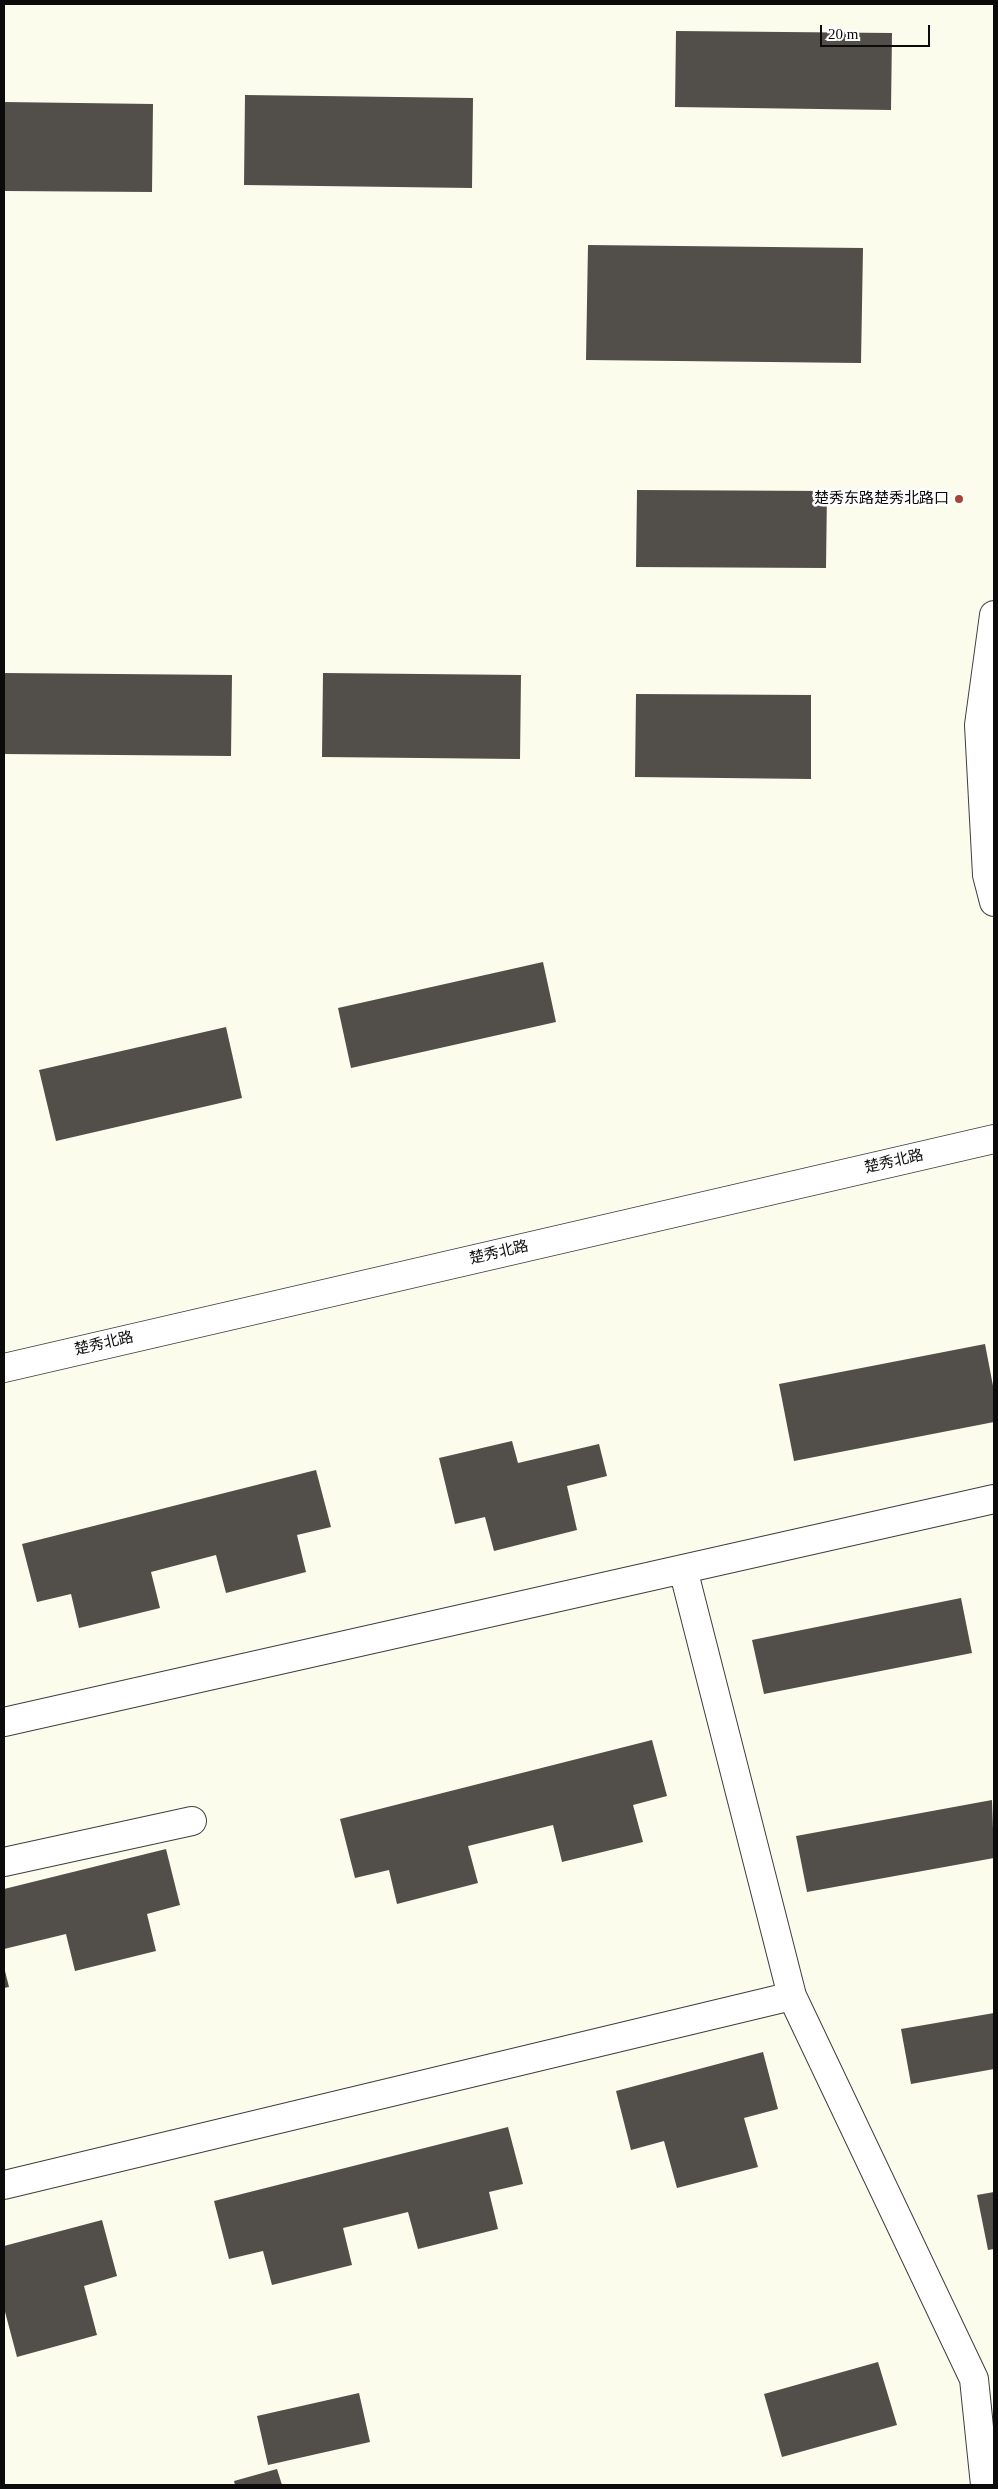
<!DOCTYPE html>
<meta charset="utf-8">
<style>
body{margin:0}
#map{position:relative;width:998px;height:2489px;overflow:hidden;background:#fcfcec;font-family:"Times New Roman",serif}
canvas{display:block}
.frame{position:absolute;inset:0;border:5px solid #0b0b0b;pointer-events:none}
.scale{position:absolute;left:820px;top:25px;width:110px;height:22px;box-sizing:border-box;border:2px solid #0b0b0b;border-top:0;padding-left:6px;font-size:15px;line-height:18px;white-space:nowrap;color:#0b0b0b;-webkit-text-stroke:4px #fff;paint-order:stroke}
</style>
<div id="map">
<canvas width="998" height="2489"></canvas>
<div class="frame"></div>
<div class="scale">20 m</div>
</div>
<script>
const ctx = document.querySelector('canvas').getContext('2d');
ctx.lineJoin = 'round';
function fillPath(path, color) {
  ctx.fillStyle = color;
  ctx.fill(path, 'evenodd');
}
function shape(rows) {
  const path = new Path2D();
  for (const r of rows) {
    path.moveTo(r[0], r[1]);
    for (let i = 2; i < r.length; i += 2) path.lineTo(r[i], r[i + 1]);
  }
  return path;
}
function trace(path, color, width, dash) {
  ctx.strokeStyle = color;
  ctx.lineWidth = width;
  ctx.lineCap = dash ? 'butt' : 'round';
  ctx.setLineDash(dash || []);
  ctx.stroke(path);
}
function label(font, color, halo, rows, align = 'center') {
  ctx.font = font + ' "Times New Roman","Noto Sans SC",serif';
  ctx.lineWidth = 5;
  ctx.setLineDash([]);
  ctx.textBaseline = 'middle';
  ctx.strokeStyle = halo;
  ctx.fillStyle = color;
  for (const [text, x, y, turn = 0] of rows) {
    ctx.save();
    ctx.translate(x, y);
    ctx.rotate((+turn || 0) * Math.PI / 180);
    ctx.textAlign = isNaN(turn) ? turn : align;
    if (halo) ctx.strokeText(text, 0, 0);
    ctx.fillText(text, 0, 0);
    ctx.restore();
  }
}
fillPath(shape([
 [676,31,892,33,891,110,675,107],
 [245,95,473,98,472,188,244,185],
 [4,102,153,104,152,192,4,191],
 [588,245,863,248,861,363,586,360],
 [637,490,827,491,826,568,636,567],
 [4,673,232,675,231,756,4,754],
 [323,673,521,675,520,759,322,757],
 [636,694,811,695,811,779,635,777],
 [543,962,556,1022,351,1068,338,1008],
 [226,1027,242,1098,56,1141,39,1070],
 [985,1344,994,1391,994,1422,794,1461,779,1384],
 [512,1441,518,1463,599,1444,607,1476,567,1486,577,1530,494,1551,485,1517,455,1524,439,1458],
 [316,1470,331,1527,297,1535,306,1572,226,1593,216,1555,151,1572,160,1608,79,1628,71,1594,37,1602,22,1544],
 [961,1598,972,1653,764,1694,752,1640],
 [652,1740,667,1796,633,1805,643,1842,562,1862,553,1825,468,1846,478,1883,397,1904,389,1870,355,1878,340,1819],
 [992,1800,994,1858,807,1892,796,1836],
 [166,1849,180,1905,147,1914,156,1951,75,1971,66,1934,4,1949,4,1889],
 [4,1967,9,1987,4,1988],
 [994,2013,994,2069,911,2084,901,2029],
 [763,2052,778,2109,744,2118,758,2167,677,2188,664,2141,631,2150,616,2091],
 [508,2127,523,2184,489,2192,498,2229,418,2249,408,2212,343,2228,352,2265,272,2285,263,2251,229,2259,214,2201],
 [994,2192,994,2249,988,2250,977,2195],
 [102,2220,117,2276,84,2286,97,2335,17,2357,4,2308,4,2246],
 [878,2362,897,2425,782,2457,764,2394],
 [359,2393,370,2442,268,2465,257,2416],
 [277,2469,282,2485,235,2485,234,2481]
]), '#524e49');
const minor = shape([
 [994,615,979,725,987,875,994,902],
 [4,1368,994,1139],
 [683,1569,792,1996,974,2379,985,2485],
 [4,1722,994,1499],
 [4,1862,192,1821],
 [4,2185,792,1996]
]);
trace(minor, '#3e3e3e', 30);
trace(minor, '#fff', 28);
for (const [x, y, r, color] of [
 [959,499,5,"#a84336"]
]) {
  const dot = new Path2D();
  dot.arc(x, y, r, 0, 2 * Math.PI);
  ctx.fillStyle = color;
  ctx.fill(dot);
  trace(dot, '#fff', 2);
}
label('15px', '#0b0b0b', '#fff', [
 ["楚秀东路楚秀北路口",949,499]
], 'right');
label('15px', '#0b0b0b', '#fff', [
 ["楚秀北路",894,1162,-13],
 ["楚秀北路",499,1253,-13],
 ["楚秀北路",104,1344,-13]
]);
</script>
